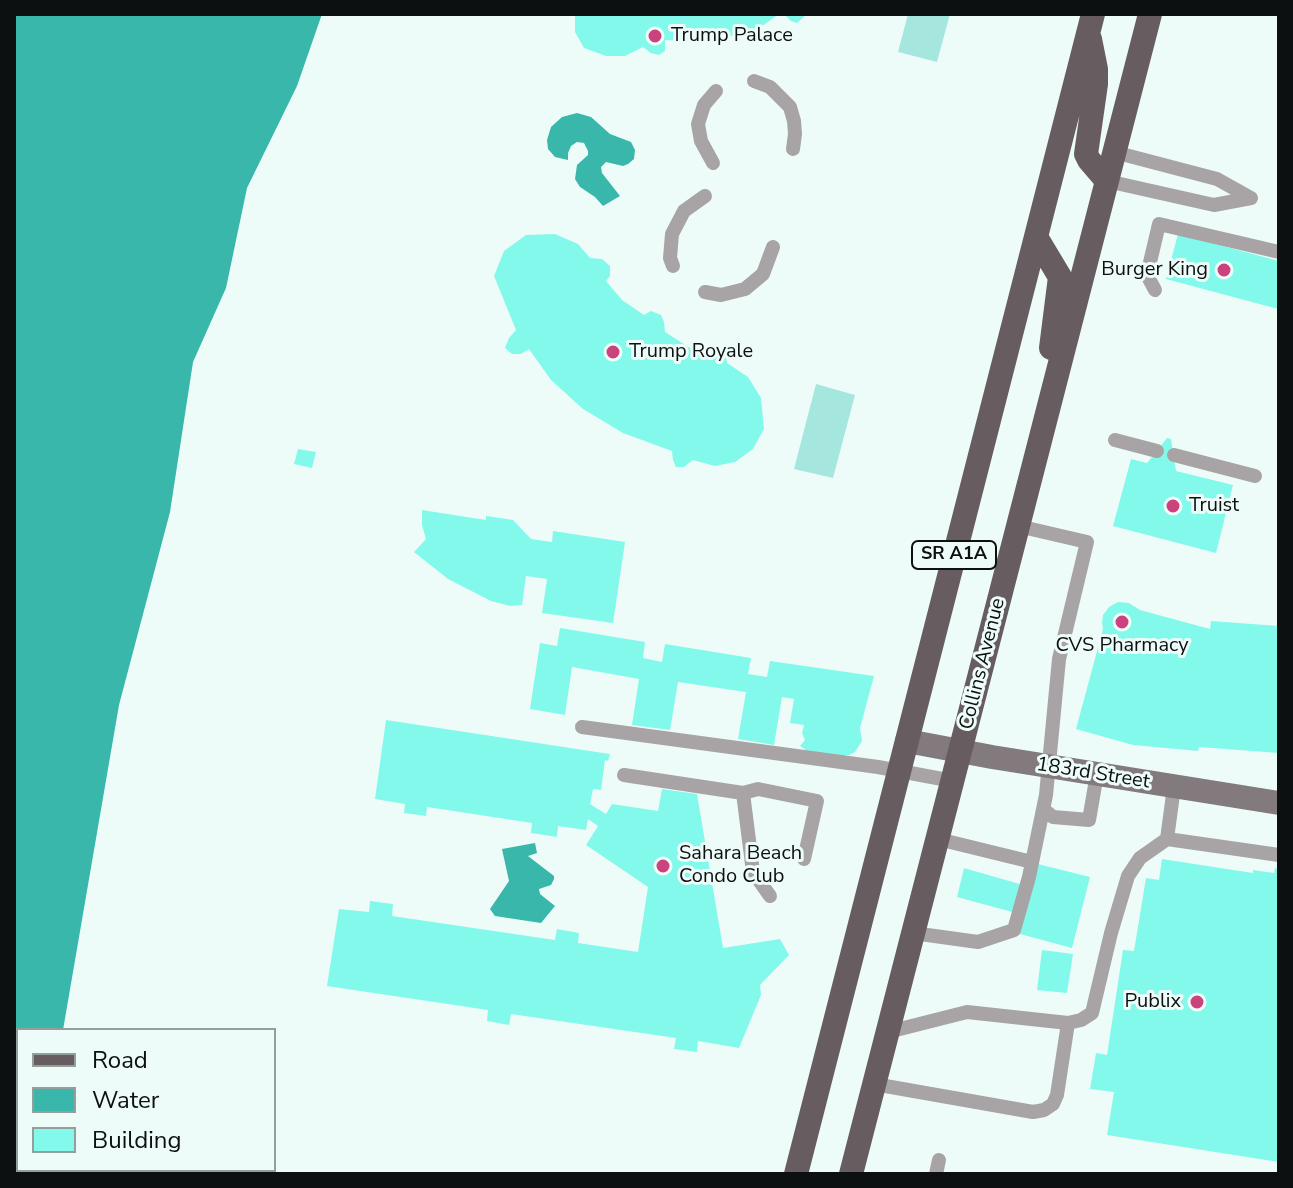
<!DOCTYPE html>
<style>
body{margin:0}
#map{position:relative;width:1293px;height:1188px;overflow:hidden;background:#eefcf9;font-family:"Nunito Sans",sans-serif}
canvas{display:block}
.frame{position:absolute;inset:0;border:16px solid #0c1010;pointer-events:none}
.legend{position:absolute;left:16px;top:1028px;width:260px;height:144px;box-sizing:border-box;background:#eefcf9;border:2px solid #949e9c;margin:0;padding:10px 14px;list-style:none;font-size:24px;color:#0c1010}
.legend li{display:flex;align-items:center;gap:16px;height:40px}
.legend b{width:40px;border:2px solid #949e9c}
</style>
<div id="map">
<canvas width="1293" height="1188"></canvas>
<div class="frame"></div>
<ul class="legend">
<li><b style="height:10px;background:#675d60"></b>Road</li>
<li><b style="height:22px;background:#38b7aa"></b>Water</li>
<li><b style="height:22px;background:#82f9eb"></b>Building</li>
</ul>
</div>
<script>
const ctx = document.querySelector('canvas').getContext('2d');
ctx.lineJoin = 'round';
function fillPath(path, color) {
  ctx.fillStyle = color;
  ctx.fill(path, 'evenodd');
}
function shape(rows) {
  const path = new Path2D();
  for (const r of rows) {
    path.moveTo(r[0], r[1]);
    for (let i = 2; i < r.length; i += 2) path.lineTo(r[i], r[i + 1]);
  }
  return path;
}
function trace(path, color, width, dash) {
  ctx.strokeStyle = color;
  ctx.lineWidth = width;
  ctx.lineCap = dash ? 'butt' : 'round';
  ctx.setLineDash(dash || []);
  ctx.stroke(path);
}
function label(font, color, halo, rows, align = 'center') {
  ctx.font = font + ' "Nunito Sans",sans-serif';
  ctx.lineWidth = 6;
  ctx.setLineDash([]);
  ctx.textBaseline = 'middle';
  ctx.strokeStyle = halo;
  ctx.fillStyle = color;
  for (const [text, x, y, turn = 0] of rows) {
    ctx.save();
    ctx.translate(x, y);
    ctx.rotate((+turn || 0) * Math.PI / 180);
    ctx.textAlign = isNaN(turn) ? turn : align;
    if (halo) ctx.strokeText(text, 0, 0);
    ctx.fillText(text, 0, 0);
    ctx.restore();
  }
}
fillPath(shape([
 [908,14,950,14,937,62,898,52],
 [816,384,855,395,833,478,794,469]
]), '#a5e7de');
fillPath(shape([
 [14,14,322,14,297,86,247,188,226,288,193,362,170,512,119,705,63,1030,18,1030,18,1170,42,1170,41,1174,14,1174],
 [577,113,591,117,610,134,631,142,635,150,634,159,628,164,623,166,606,162,601,167,602,173,620,196,603,206,595,197,580,187,575,179,577,165,588,155,588,151,584,143,577,142,571,146,568,153,568,160,555,157,548,149,547,140,551,127,562,117],
 [535,843,537,853,528,856,554,876,554,879,551,885,539,889,540,894,555,906,541,923,495,916,490,909,509,881,502,849]
]), '#38b7aa');
fillPath(shape([
 [575,14,779,14,755,31,703,42,665,40,665,51,659,55,651,53,643,47,625,56,606,56,584,48,575,32],
 [784,14,807,14,797,23,791,21],
 [555,234,578,244,590,258,602,259,610,266,610,276,606,281,622,300,644,315,651,311,661,315,664,322,665,332,704,357,712,350,722,350,726,355,727,363,748,377,761,398,764,429,753,449,735,462,715,466,693,460,684,467,676,467,673,460,672,451,623,433,583,409,551,380,529,349,521,354,512,354,505,348,509,338,516,330,494,276,504,251,526,235],
 [1178,234,1279,261,1278,309,1166,279],
 [1167,438,1171,439,1176,471,1233,485,1216,553,1113,526,1131,459,1147,463],
 [298,449,316,452,312,468,294,464],
 [422,510,486,520,486,516,513,520,531,539,552,542,553,531,625,542,613,623,542,613,547,579,526,576,522,605,510,606,491,601,448,579,414,552,426,539,422,525],
 [1118,602,1129,603,1140,610,1210,629,1211,621,1279,626,1279,753,1199,747,1198,751,1133,745,1076,729,1103,629,1102,623,1103,615,1109,607],
 [560,628,645,642,643,658,662,662,665,644,751,658,748,674,767,677,770,661,874,676,860,728,862,741,855,752,849,755,842,756,810,753,800,746,805,740,802,733,804,725,790,723,794,699,782,697,774,745,738,739,746,692,678,682,670,730,632,725,639,679,572,667,565,715,530,709,540,643,557,646],
 [386,720,610,754,608,761,605,760,601,790,593,789,590,804,606,814,612,804,658,811,662,789,697,794,723,948,780,939,789,955,760,985,761,995,739,1048,698,1041,697,1052,674,1049,676,1038,511,1014,509,1025,487,1021,488,1010,327,986,339,909,369,912,370,901,393,904,392,916,555,940,557,929,579,933,578,943,638,952,648,887,586,845,598,826,588,819,586,830,558,826,557,837,531,833,532,823,427,807,426,816,404,813,405,804,375,799],
 [1162,859,1253,873,1253,870,1274,873,1275,868,1279,869,1279,1162,1107,1135,1114,1092,1090,1089,1096,1053,1107,1055,1123,950,1134,951,1146,878,1159,880],
 [1038,864,1090,877,1072,948,1020,934],
 [964,868,1023,885,1016,913,957,897],
 [1042,950,1073,954,1067,993,1037,990]
]), '#82f9eb');
trace(shape([
 [754,81,770,87,790,107,794,121,795,134,793,149],
 [1114,152,1217,179,1251,198],
 [713,163,701,141,698,124,704,105,716,91],
 [1107,181,1214,205,1251,198],
 [673,266,670,258,672,234,684,211,705,196],
 [1155,290,1147,275,1159,224,1279,252],
 [705,292,721,295,745,289,763,274,773,247],
 [1115,440,1157,451],
 [1174,455,1255,476],
 [582,727,878,767,953,781],
 [624,775,743,793,753,872,770,896],
 [743,793,758,789,817,801,804,859],
 [1043,809,1053,817,1089,820,1097,774],
 [938,839,1032,862],
 [1167,839,1174,787],
 [913,933,978,942,1014,930,1029,877,1046,795,1059,659,1087,542,1018,526],
 [888,1032,967,1012,1068,1023,1081,1020,1092,1013,1111,933,1128,876,1140,858,1167,839,1279,855],
 [874,1084,1033,1112,1044,1110,1053,1104,1057,1095,1068,1023],
 [936,1174,939,1160]
]), '#a8a3a5', 14);
trace(shape([
 [907,741,992,757,1279,803]
]), '#827a7c', 24);
trace(shape([
 [1090,39,1096,69,1096,84,1086,154,1089,160,1107,181],
 [1036,237,1060,277,1051,348],
 [796,1174,1093,14],
 [851,1174,1150,14]
]), '#675d60', 24);
for (const [x, y, r, color] of [
 [655,36,8,"#ca427e"],
 [1224,270,8,"#ca427e"],
 [613,352,8,"#ca427e"],
 [1173,506,8,"#ca427e"],
 [1122,622,8,"#ca427e"],
 [663,866,8,"#ca427e"],
 [1197,1002,8,"#ca427e"]
]) {
  const dot = new Path2D();
  dot.arc(x, y, r, 0, 2 * Math.PI);
  ctx.fillStyle = color;
  ctx.fill(dot);
  trace(dot, '#eefcf9', 3);
}
for (const [x, y, w] of [
 [954,555,84]
]) {
  const box = new Path2D();
  box.roundRect(x - w / 2, y - 14, w, 28, 6);
  ctx.fillStyle = '#eefcf9';
  ctx.fill(box);
  trace(box, '#0c1010', 2);
}
label('bold 18px', '#0c1010', null, [
 ["SR A1A",954,555]
]);
label('20px', '#0c1010', '#eefcf9', [
 ["Trump Palace",671,36],
 ["Burger King",1208,270,"right"],
 ["Trump Royale",629,352],
 ["Truist",1189,506],
 ["CVS Pharmacy",1122,646,"center"],
 ["Sahara Beach",679,854],
 ["Condo Club",679,877],
 ["Publix",1181,1002,"right"]
], 'left');
label('20px', '#0c1010', '#eefcf9', [
 ["Collins Avenue",983,664,-76],
 ["183rd Street",1093,774,9]
]);
</script>
